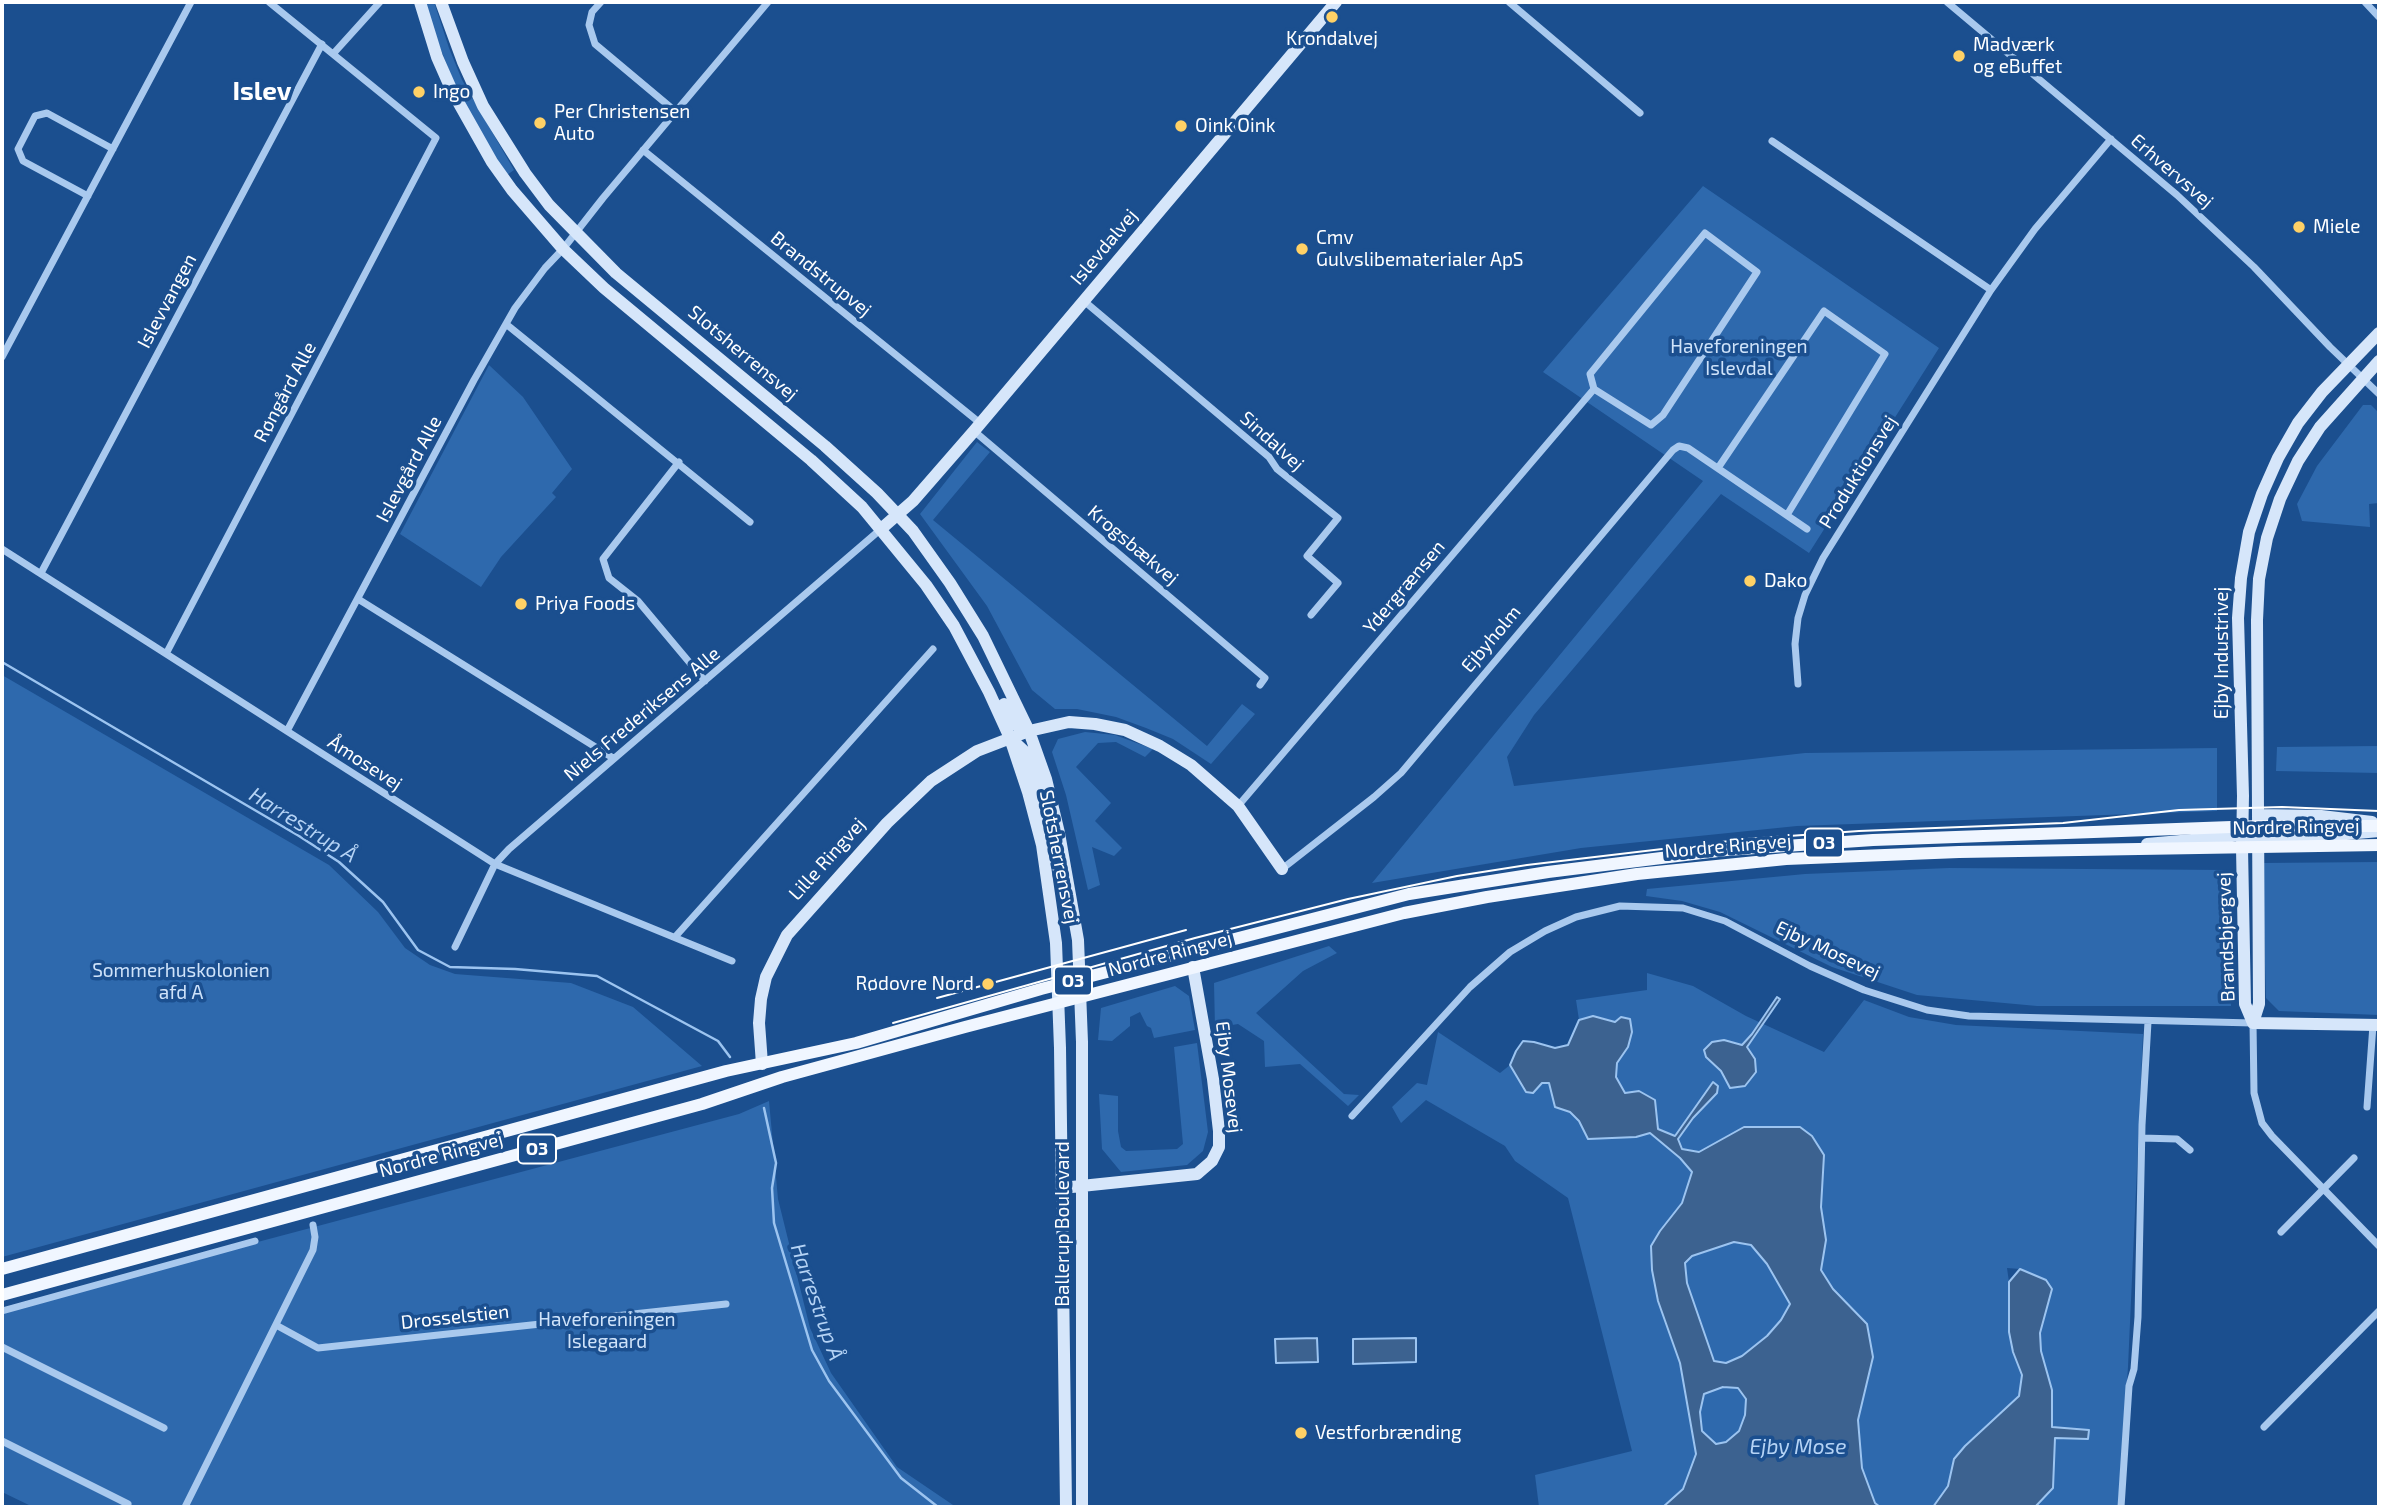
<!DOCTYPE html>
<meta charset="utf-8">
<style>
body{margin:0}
#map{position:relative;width:2381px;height:1509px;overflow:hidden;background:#1b4f8f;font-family:"Exo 2",sans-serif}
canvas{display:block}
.frame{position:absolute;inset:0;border:4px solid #fff;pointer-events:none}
</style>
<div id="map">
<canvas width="2381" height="1509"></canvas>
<div class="frame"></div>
</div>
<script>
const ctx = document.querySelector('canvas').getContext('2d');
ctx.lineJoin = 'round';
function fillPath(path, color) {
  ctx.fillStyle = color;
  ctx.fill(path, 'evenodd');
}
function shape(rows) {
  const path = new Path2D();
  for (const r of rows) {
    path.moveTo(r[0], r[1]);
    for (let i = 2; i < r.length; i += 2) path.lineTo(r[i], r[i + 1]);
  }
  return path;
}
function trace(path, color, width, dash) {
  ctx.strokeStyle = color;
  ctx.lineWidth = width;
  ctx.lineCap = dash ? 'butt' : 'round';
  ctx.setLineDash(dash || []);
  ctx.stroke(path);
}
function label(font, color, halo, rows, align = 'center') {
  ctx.font = font + ' "Exo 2",sans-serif';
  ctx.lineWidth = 7;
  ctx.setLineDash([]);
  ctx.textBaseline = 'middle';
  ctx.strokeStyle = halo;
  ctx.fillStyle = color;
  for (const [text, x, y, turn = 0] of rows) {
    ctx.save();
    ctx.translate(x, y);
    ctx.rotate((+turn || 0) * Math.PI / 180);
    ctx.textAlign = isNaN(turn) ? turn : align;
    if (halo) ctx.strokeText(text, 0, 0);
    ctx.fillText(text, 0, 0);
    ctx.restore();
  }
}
fillPath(shape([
 [425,2,434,2,449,48,462,80,514,170,507,175,490,149,456,87,439,45],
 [1703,186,1939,348,1809,553,1721,494,1534,715,1507,757,1514,786,1805,753,2217,748,2217,811,1797,826,1581,848,1372,883,1703,481,1543,372],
 [489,365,523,397,572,469,552,493,556,497,501,557,481,587,400,534],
 [2363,405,2371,405,2379,413,2379,503,2369,504,2370,527,2302,521,2297,504,2317,466],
 [977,442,990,452,933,520,1207,746,1242,704,1255,714,1211,764,1173,739,1146,728,1116,717,1077,709,1055,709,1032,690,987,606,920,514],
 [2,675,329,865,378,912,405,948,430,965,455,974,571,983,633,1007,702,1066,2,1257],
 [1085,732,1115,735,1153,749,1145,757,1116,742,1098,743,1076,767,1111,803,1095,821,1122,848,1114,856,1092,847,1100,885,1088,890,1066,795,1052,752,1058,739],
 [2379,746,2379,773,2276,771,2277,747],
 [2379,862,2379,1015,2279,1011,2266,998,2262,863],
 [1949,868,2226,870,2231,1006,2037,1006,1917,995,1832,967,1720,912,1682,901,1646,896,1647,889,1805,874],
 [1329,946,1337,953,1303,971,1256,1013,1344,1094,1359,1095,1348,1106,1300,1064,1265,1067,1264,1041,1238,1024,1215,1028,1214,983],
 [1647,973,1693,986,1746,1016,1824,1052,1864,1000,1909,1017,1956,1025,2143,1034,2128,1367,2118,1507,2035,1507,2053,1488,2055,1437,2087,1439,2089,1430,2052,1427,2052,1390,2041,1351,2040,1333,2052,1289,2020,1269,2007,1268,2009,1282,2009,1332,2013,1352,2022,1375,2019,1397,1965,1446,1954,1459,1948,1486,1933,1507,1880,1507,1875,1503,1862,1468,1858,1420,1873,1357,1867,1324,1833,1289,1821,1270,1826,1240,1821,1207,1824,1155,1812,1136,1800,1127,1744,1127,1699,1152,1682,1149,1674,1136,1658,1129,1625,1093,1616,1077,1617,1063,1628,1047,1615,1022,1593,1016,1579,1020,1576,1000,1647,990],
 [1175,986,1189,996,1195,1030,1154,1038,1151,1028,1147,1026,1140,1012,1130,1017,1130,1026,1112,1041,1098,1040,1101,1008],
 [1438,1032,1500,1073,1510,1065,1526,1092,1533,1092,1542,1083,1549,1083,1555,1106,1570,1112,1579,1121,1588,1139,1636,1137,1650,1133,1680,1158,1692,1172,1682,1203,1660,1231,1658,1301,1680,1363,1696,1454,1683,1489,1663,1507,1539,1507,1535,1475,1632,1451,1568,1198,1515,1161,1505,1146,1426,1100,1401,1123,1392,1107,1417,1083,1427,1085],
 [1197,1043,1208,1132,1203,1151,1187,1165,1121,1172,1102,1149,1099,1094,1118,1096,1118,1131,1121,1147,1126,1151,1177,1149,1183,1144,1174,1047],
 [769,1101,778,1199,810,1328,831,1373,897,1467,956,1507,33,1507,2,1492,2,1310,739,1114],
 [1734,1242,1751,1245,1767,1264,1790,1304,1781,1320,1767,1336,1742,1356,1726,1363,1714,1362,1687,1283,1685,1263,1692,1256],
 [1723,1387,1737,1388,1746,1399,1745,1415,1739,1431,1726,1442,1716,1444,1702,1431,1700,1412,1704,1394]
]), '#2e69ad');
const water = shape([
 [1777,997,1780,999,1747,1047,1755,1059,1756,1072,1745,1086,1730,1088,1721,1071,1706,1057,1704,1050,1712,1042,1724,1040,1742,1045,1752,1034,1777,997],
 [1593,1016,1615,1022,1621,1017,1630,1019,1632,1032,1628,1047,1617,1063,1616,1077,1625,1093,1639,1091,1655,1100,1658,1129,1675,1136,1713,1082,1718,1086,1717,1093,1693,1118,1678,1139,1682,1149,1699,1152,1744,1127,1800,1127,1812,1136,1824,1155,1821,1207,1826,1240,1821,1270,1833,1289,1867,1324,1873,1357,1858,1420,1862,1468,1875,1503,1880,1507,1663,1507,1683,1489,1696,1454,1680,1363,1658,1301,1652,1270,1651,1246,1660,1231,1682,1203,1692,1172,1680,1158,1650,1133,1636,1137,1588,1139,1579,1121,1570,1112,1555,1107,1549,1083,1542,1083,1533,1093,1526,1092,1510,1065,1516,1051,1523,1041,1534,1042,1555,1048,1568,1045,1579,1020,1593,1016],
 [1734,1242,1751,1245,1767,1264,1790,1304,1781,1320,1767,1336,1742,1356,1726,1363,1714,1361,1687,1283,1685,1263,1692,1256,1734,1242],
 [1723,1387,1738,1388,1746,1399,1745,1415,1739,1431,1726,1442,1716,1444,1702,1431,1700,1412,1704,1394,1723,1387],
 [2020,1269,2046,1280,2052,1289,2040,1333,2041,1351,2052,1390,2052,1427,2089,1430,2088,1439,2055,1438,2053,1488,2035,1507,1933,1507,1948,1486,1954,1459,1965,1446,2019,1396,2022,1375,2013,1352,2009,1332,2009,1282,2020,1269],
 [1317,1338,1318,1362,1276,1363,1275,1339,1317,1338],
 [1416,1338,1416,1362,1353,1364,1353,1339,1416,1338]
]);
fillPath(water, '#3c6290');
trace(water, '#9cc4f0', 2);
trace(shape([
 [2,662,299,836,339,862,383,902,418,950,450,967,515,969,597,976,718,1041,730,1057],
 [764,1108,776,1163,772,1188,774,1223,812,1350,829,1381,901,1478,938,1507]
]), '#9cc4f0', 2.5);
trace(shape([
 [601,2,592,12,589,25,595,44,675,111],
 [1509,2,1640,113],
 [1947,2,2177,195,2254,267,2330,347,2379,394],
 [2365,2,2379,17],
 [333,54,380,2],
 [1772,141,1991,290],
 [643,150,980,423],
 [88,196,23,161,18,149,35,116,47,113,113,149],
 [1084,301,1269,457,1277,469,1338,518,1307,556,1338,583,1311,615],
 [506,324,750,522],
 [2,357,191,2],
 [974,431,1265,678,1260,685],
 [679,462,603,559,609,578,638,601,705,681],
 [1718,468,1824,311,1885,354,1787,515],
 [2,549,495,864,732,961],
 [41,573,322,44],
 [358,599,613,758],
 [166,654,436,138,269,2],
 [1798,684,1795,644,1798,618,1805,595,1823,558,1991,290,2035,229,2111,139],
 [287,731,474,380,515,308,545,268,563,249,603,198,768,2],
 [1238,806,1594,389,1651,425,1663,415,1757,272,1705,233,1590,374,1594,389],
 [1282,869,1374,797,1401,773,1673,450,1679,446,1688,448,1807,529],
 [675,937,933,649],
 [455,947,495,864,509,849,881,529],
 [2367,1107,2373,1025],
 [1352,1116,1470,987,1510,952,1545,931,1576,917,1620,906,1683,908,1725,921,1810,966,1864,990,1927,1010,1969,1016,2253,1023,2254,1093,2262,1123,2272,1136,2379,1246],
 [2142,1138,2177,1139,2190,1150],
 [2281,1232,2354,1158],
 [2,1311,255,1241],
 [276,1325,318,1348,726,1304],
 [2,1347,164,1428],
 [2264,1427,2379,1311],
 [2,1441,128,1504],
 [185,1507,313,1250,315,1237,313,1225],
 [2121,1507,2129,1386,2134,1369,2138,1317,2142,1125,2148,1022]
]), '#a9c9ee', 7);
trace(shape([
 [420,2,437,57,452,91,492,162,512,190,563,249,604,288,811,460,862,507,926,585,954,626,989,692,1010,738,1028,792,1042,845,1056,943,1060,1048,1066,1507],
 [441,2,463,62,483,106,525,173,549,205,616,273,825,446,877,493,913,531,950,583,983,636,1029,731,1046,779,1059,833,1078,940,1082,1042,1082,1507],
 [881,529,913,501,974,431,1336,2],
 [1004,704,1009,717,1016,725,1029,731],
 [1012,740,1026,753,1031,767,1064,889],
 [2259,815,2321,816,2372,822],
 [2253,839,2259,837,2324,836,2379,831],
 [2147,844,2226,837,2247,833],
 [2253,1023,2245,1004,2242,848,2243,796,2238,618,2241,578,2249,532,2262,494,2278,458,2298,423,2322,392,2379,333],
 [2253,1023,2259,1004,2257,620,2259,579,2267,538,2280,499,2298,461,2320,427,2379,361],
 [2253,1023,2379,1025],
 [762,1064,759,1023,761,999,766,977,787,935,887,823,931,781,977,751,1029,731,1069,722,1095,724,1125,730,1160,746,1191,765,1238,806,1282,869],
 [1062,1188,1197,1174,1212,1161,1219,1147,1219,1131,1213,1079,1193,967]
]), '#d6e6fa', 12);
trace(shape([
 [2,1269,726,1071,856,1043,1041,989,1409,894,1548,872,1726,850,1873,840,2259,826,2379,826],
 [2,1295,702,1104,782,1077,965,1027,1404,913,1487,897,1637,874,1786,859,1959,852,2379,845]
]), '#f0f6ff', 12);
trace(shape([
 [937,998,1186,930],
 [893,1023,1195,938,1348,899,1457,876,1527,865,1747,839,1859,831,2063,823,2179,810,2282,807,2379,811]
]), '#fff', 2);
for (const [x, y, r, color] of [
 [1332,17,7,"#ffd166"],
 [1959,56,7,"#ffd166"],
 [419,92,7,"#ffd166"],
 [540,123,7,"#ffd166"],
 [1181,126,7,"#ffd166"],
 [2299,227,7,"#ffd166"],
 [1302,249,7,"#ffd166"],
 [1750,581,7,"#ffd166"],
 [521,604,7,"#ffd166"],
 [988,984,7,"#ffd166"],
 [1301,1433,7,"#ffd166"]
]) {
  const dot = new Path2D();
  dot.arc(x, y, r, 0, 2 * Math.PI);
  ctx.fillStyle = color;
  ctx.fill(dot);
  trace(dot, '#1b4f8f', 2.5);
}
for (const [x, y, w] of [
 [1824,843,38],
 [1073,981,38],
 [537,1149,38]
]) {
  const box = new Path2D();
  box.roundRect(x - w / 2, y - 14.5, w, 29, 5);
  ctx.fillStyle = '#1b4f8f';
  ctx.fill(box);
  trace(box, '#fff', 2);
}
label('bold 18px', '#fff', null, [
 ["O3",1824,843],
 ["O3",1073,981],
 ["O3",537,1149]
]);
label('19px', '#fff', '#1b4f8f', [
 ["Krondalvej",1332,39,"center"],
 ["Madværk",1973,45],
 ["og eBuffet",1973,67],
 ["Ingo",433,92],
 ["Per Christensen",554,112],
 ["Auto",554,134],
 ["Oink Oink",1195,126],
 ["Miele",2313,227],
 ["Cmv",1316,238],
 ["Gulvslibematerialer ApS",1316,260],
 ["Dako",1764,581],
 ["Priya Foods",535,604],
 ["Rødovre Nord",974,984,"right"],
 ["Vestforbrænding",1315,1433]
], 'left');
label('19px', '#fff', '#1b4f8f', [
 ["Erhvervsvej",2172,171,41],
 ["Islevdalvej",1104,247,-50],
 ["Brandstrupvej",821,274,39],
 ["Islevvangen",167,301,-62],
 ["Slotsherrensvej",743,353,40],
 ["Røngård Alle",285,392,-62],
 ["Sindalvej",1272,441,42],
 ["Islevgård Alle",409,469,-62],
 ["Produktionsvej",1858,472,-58],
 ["Krogsbækvej",1133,545,40],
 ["Ydergrænsen",1404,587,-50],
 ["Ejbyholm",1491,639,-50],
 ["Ejby Industrivej",2222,653,-90],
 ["Niels Frederiksens Alle",642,714,-40],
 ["Åmosevej",365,763,33],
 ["Nordre Ringvej",2296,827,-1],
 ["Nordre Ringvej",1728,846,-5],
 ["Slotsherrensvej",1059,857,79],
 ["Lille Ringvej",827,859,-48],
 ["Brandsbjergvej",2226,937,-92],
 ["Ejby Mosevej",1828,950,25],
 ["Nordre Ringvej",1170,954,-15],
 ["Ejby Mosevej",1229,1077,83],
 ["Nordre Ringvej",441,1155,-15],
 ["Ballerup Boulevard",1063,1224,-90],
 ["Drosselstien",455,1317,-6]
]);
label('19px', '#cfe3fa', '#1b4f8f', [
 ["Haveforeningen",1739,347],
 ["Islevdal",1739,369],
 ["Sommerhuskolonien",181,971],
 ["afd A",181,993],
 ["Haveforeningen",607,1320],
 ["Islegaard",607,1342]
]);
label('italic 21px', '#b5d3f5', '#1b4f8f', [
 ["Harrestrup Å",303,825,32],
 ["Harrestrup Å",817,1302,71],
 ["Ejby Mose",1798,1447]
]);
label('bold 26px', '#fff', '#1b4f8f', [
 ["Islev",262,91]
]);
</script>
